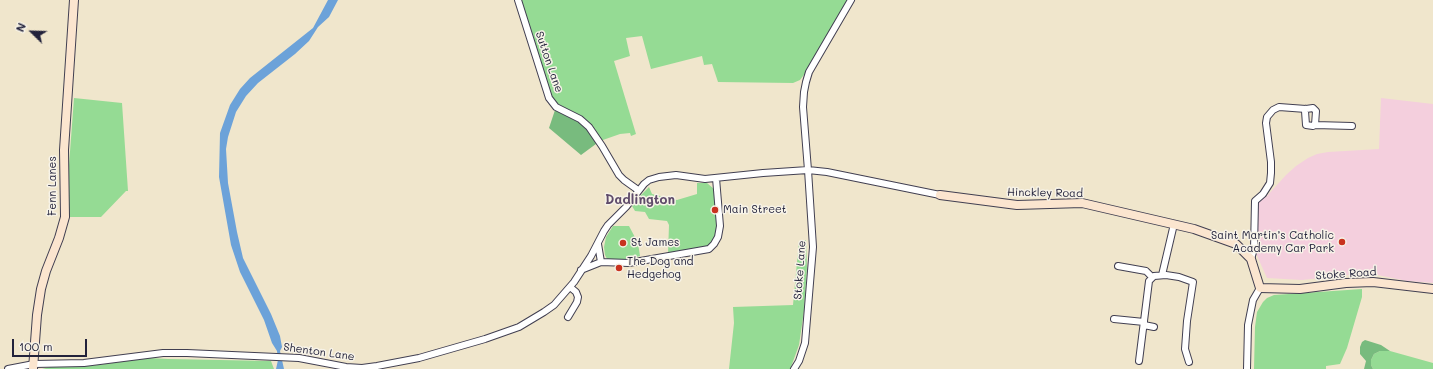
<!DOCTYPE html>
<meta charset="utf-8">
<style>
body{margin:0}
#map{position:relative;width:1433px;height:369px;overflow:hidden;background:#f0e6cc;font-family:Mali,sans-serif}
canvas{display:block}
.north{position:absolute;left:12px;top:12px;width:40px;height:40px;-webkit-text-stroke:3px #f7f3e8;paint-order:stroke;rotate:293deg;font-size:11px;font-weight:700;line-height:16px;text-align:center;color:#22223b}
.north::after{content:'';display:block;margin:auto;width:14px;height:18px;background:#22223b;clip-path:polygon(50% 0,100% 100%,50% 72%,0 100%)}
.scale{position:absolute;left:12px;top:339px;width:75px;height:18px;box-sizing:border-box;border:2px solid #22223b;border-top:0;padding-left:5px;font-size:12px;line-height:14px;white-space:nowrap;color:#22223b;-webkit-text-stroke:3px #f7f3e8;paint-order:stroke}
</style>
<div id="map">
<canvas width="1433" height="369"></canvas>
<div class="north">N</div>
<div class="scale">100 m</div>
</div>
<script>
const ctx = document.querySelector('canvas').getContext('2d');
ctx.lineJoin = 'round';
function fillPath(path, color) {
  ctx.fillStyle = color;
  ctx.fill(path, 'evenodd');
}
function shape(rows) {
  const path = new Path2D();
  for (const r of rows) {
    path.moveTo(r[0], r[1]);
    for (let i = 2; i < r.length; i += 2) path.lineTo(r[i], r[i + 1]);
  }
  return path;
}
function trace(path, color, width, dash) {
  ctx.strokeStyle = color;
  ctx.lineWidth = width;
  ctx.lineCap = dash ? 'butt' : 'round';
  ctx.setLineDash(dash || []);
  ctx.stroke(path);
}
function label(font, color, halo, rows, align = 'center') {
  ctx.font = font + ' Mali,sans-serif';
  ctx.lineWidth = 3;
  ctx.setLineDash([]);
  ctx.textBaseline = 'middle';
  ctx.strokeStyle = halo;
  ctx.fillStyle = color;
  for (const [text, x, y, turn = 0] of rows) {
    ctx.save();
    ctx.translate(x, y);
    ctx.rotate((+turn || 0) * Math.PI / 180);
    ctx.textAlign = isNaN(turn) ? turn : align;
    if (halo) ctx.strokeText(text, 0, 0);
    ctx.fillText(text, 0, 0);
    ctx.restore();
  }
}
fillPath(shape([
 [1381,98,1433,104,1433,283,1407,281,1368,273,1302,280,1267,278,1254,249,1255,201,1267,196,1286,175,1296,166,1308,158,1317,154,1328,152,1379,149]
]), '#f4cfdd');
fillPath(shape([
 [518,0,848,0,809,68,800,80,793,83,718,82,712,64,704,65,702,56,651,69,642,36,626,38,630,56,614,61,636,134,631,136,630,133,620,134,600,141,549,98],
 [74,98,122,103,128,191,126,191,101,217,67,217,69,165],
 [697,183,707,183,714,189,719,227,717,236,708,248,668,254,669,225,667,221,649,219,645,212,635,211,632,206,636,200,649,187,652,194,677,200,697,194],
 [613,226,629,226,638,243,640,256,628,259,607,259,605,255,604,247,606,237],
 [806,240,807,267,804,311,799,345,791,367,790,369,729,369,734,323,733,307,793,305,799,241],
 [1362,289,1362,297,1347,348,1340,364,1326,366,1326,369,1254,369,1255,327,1257,312,1263,302,1267,298,1274,295],
 [1380,351,1390,351,1433,363,1433,369,1373,369,1371,365,1371,360,1374,354],
 [150,358,168,359,271,361,274,369,42,369,50,367,90,366]
]), '#95db94');
fillPath(shape([
 [556,107,580,119,600,141,581,155,549,128],
 [1365,340,1381,345,1390,351,1380,351,1374,354,1371,360,1371,365,1373,369,1364,369,1366,361,1360,354,1360,347,1362,342]
]), '#78bb7e');
fillPath(shape([
 [328,0,338,0,329,17,318,27,309,41,295,54,258,83,246,96,236,112,228,137,226,149,228,183,237,232,243,258,271,314,280,336,282,347,280,351,284,369,276,369,278,360,277,351,272,343,264,320,240,272,231,245,219,177,220,133,230,105,240,89,250,78,313,28]
]), '#6ca2d9');
const street = shape([
 [518,0,549,98,556,107,580,119,589,127,602,146,619,175,624,180,638,190],
 [1315,125,1352,126],
 [598,244,601,262,629,263,709,249,714,244,718,237,720,226,716,178],
 [1251,259,1254,249,1255,201,1263,194,1270,183,1271,173,1271,162,1266,123,1267,117,1273,110,1279,107,1306,109,1313,108,1316,111,1315,125,1313,126,1306,125,1305,111,1306,109],
 [1118,266,1146,271,1152,277],
 [581,270,601,262],
 [1162,275,1174,224],
 [568,317,577,302,578,297,576,292,570,287],
 [1114,319,1144,322],
 [1144,325,1154,327],
 [1139,361,1149,281,1154,276,1166,275,1179,277,1193,282,1187,321,1185,349,1189,362],
 [8,369,34,364,84,363,163,353,187,353,299,358,346,367,362,368,377,366,419,358,485,339,519,327,544,312,554,305,574,282,591,256,604,231,608,225,626,207,644,184,649,180,659,177,676,175,705,179,763,173,808,170,827,172,940,195],
 [794,369,799,361,805,343,813,247,808,170,803,107,804,92,806,82,809,72,851,0],
 [1247,369,1248,325,1253,300,1260,288]
]);
const secondary = shape([
 [940,195,1017,205,1082,203,1194,229,1236,244,1251,259,1260,288,1300,289,1346,283,1373,282,1433,289],
 [33,369,37,315,41,289,46,271,59,238,65,217,64,150,74,0]
]);
trace(street, '#413f51', 8);
trace(secondary, '#413f51', 10);
trace(street, '#fff', 6);
trace(secondary, '#fbe5cf', 8);
for (const [x, y, r, color] of [
 [715,210,4,"#c8321e"],
 [1342,242,4,"#c8321e"],
 [623,243,4,"#c8321e"],
 [619,268,4,"#c8321e"]
]) {
  const dot = new Path2D();
  dot.arc(x, y, r, 0, 2 * Math.PI);
  ctx.fillStyle = color;
  ctx.fill(dot);
  trace(dot, '#f7f3e8', 1.5);
}
label('11px', '#22223b', '#f7f3e8', [
 ["Sutton Lane",549,62,71],
 ["Fenn Lanes",53,186,-90],
 ["Hinckley Road",1045,193,1],
 ["Stoke Lane",800,270,-86],
 ["Stoke Road",1346,274,-4],
 ["Shenton Lane",319,352,8]
]);
label('11px', '#22223b', '#f7f3e8', [
 ["Main Street",723,210],
 ["Saint Martin’s Catholic",1334,236,"right"],
 ["Academy Car Park",1334,249,"right"],
 ["St James",631,243],
 ["The Dog and",627,262],
 ["Hedgehog",627,275]
], 'left');
label('bold 13px', '#5f4b6a', '#f7f3e8', [
 ["Dadlington",640,200]
]);
</script>
